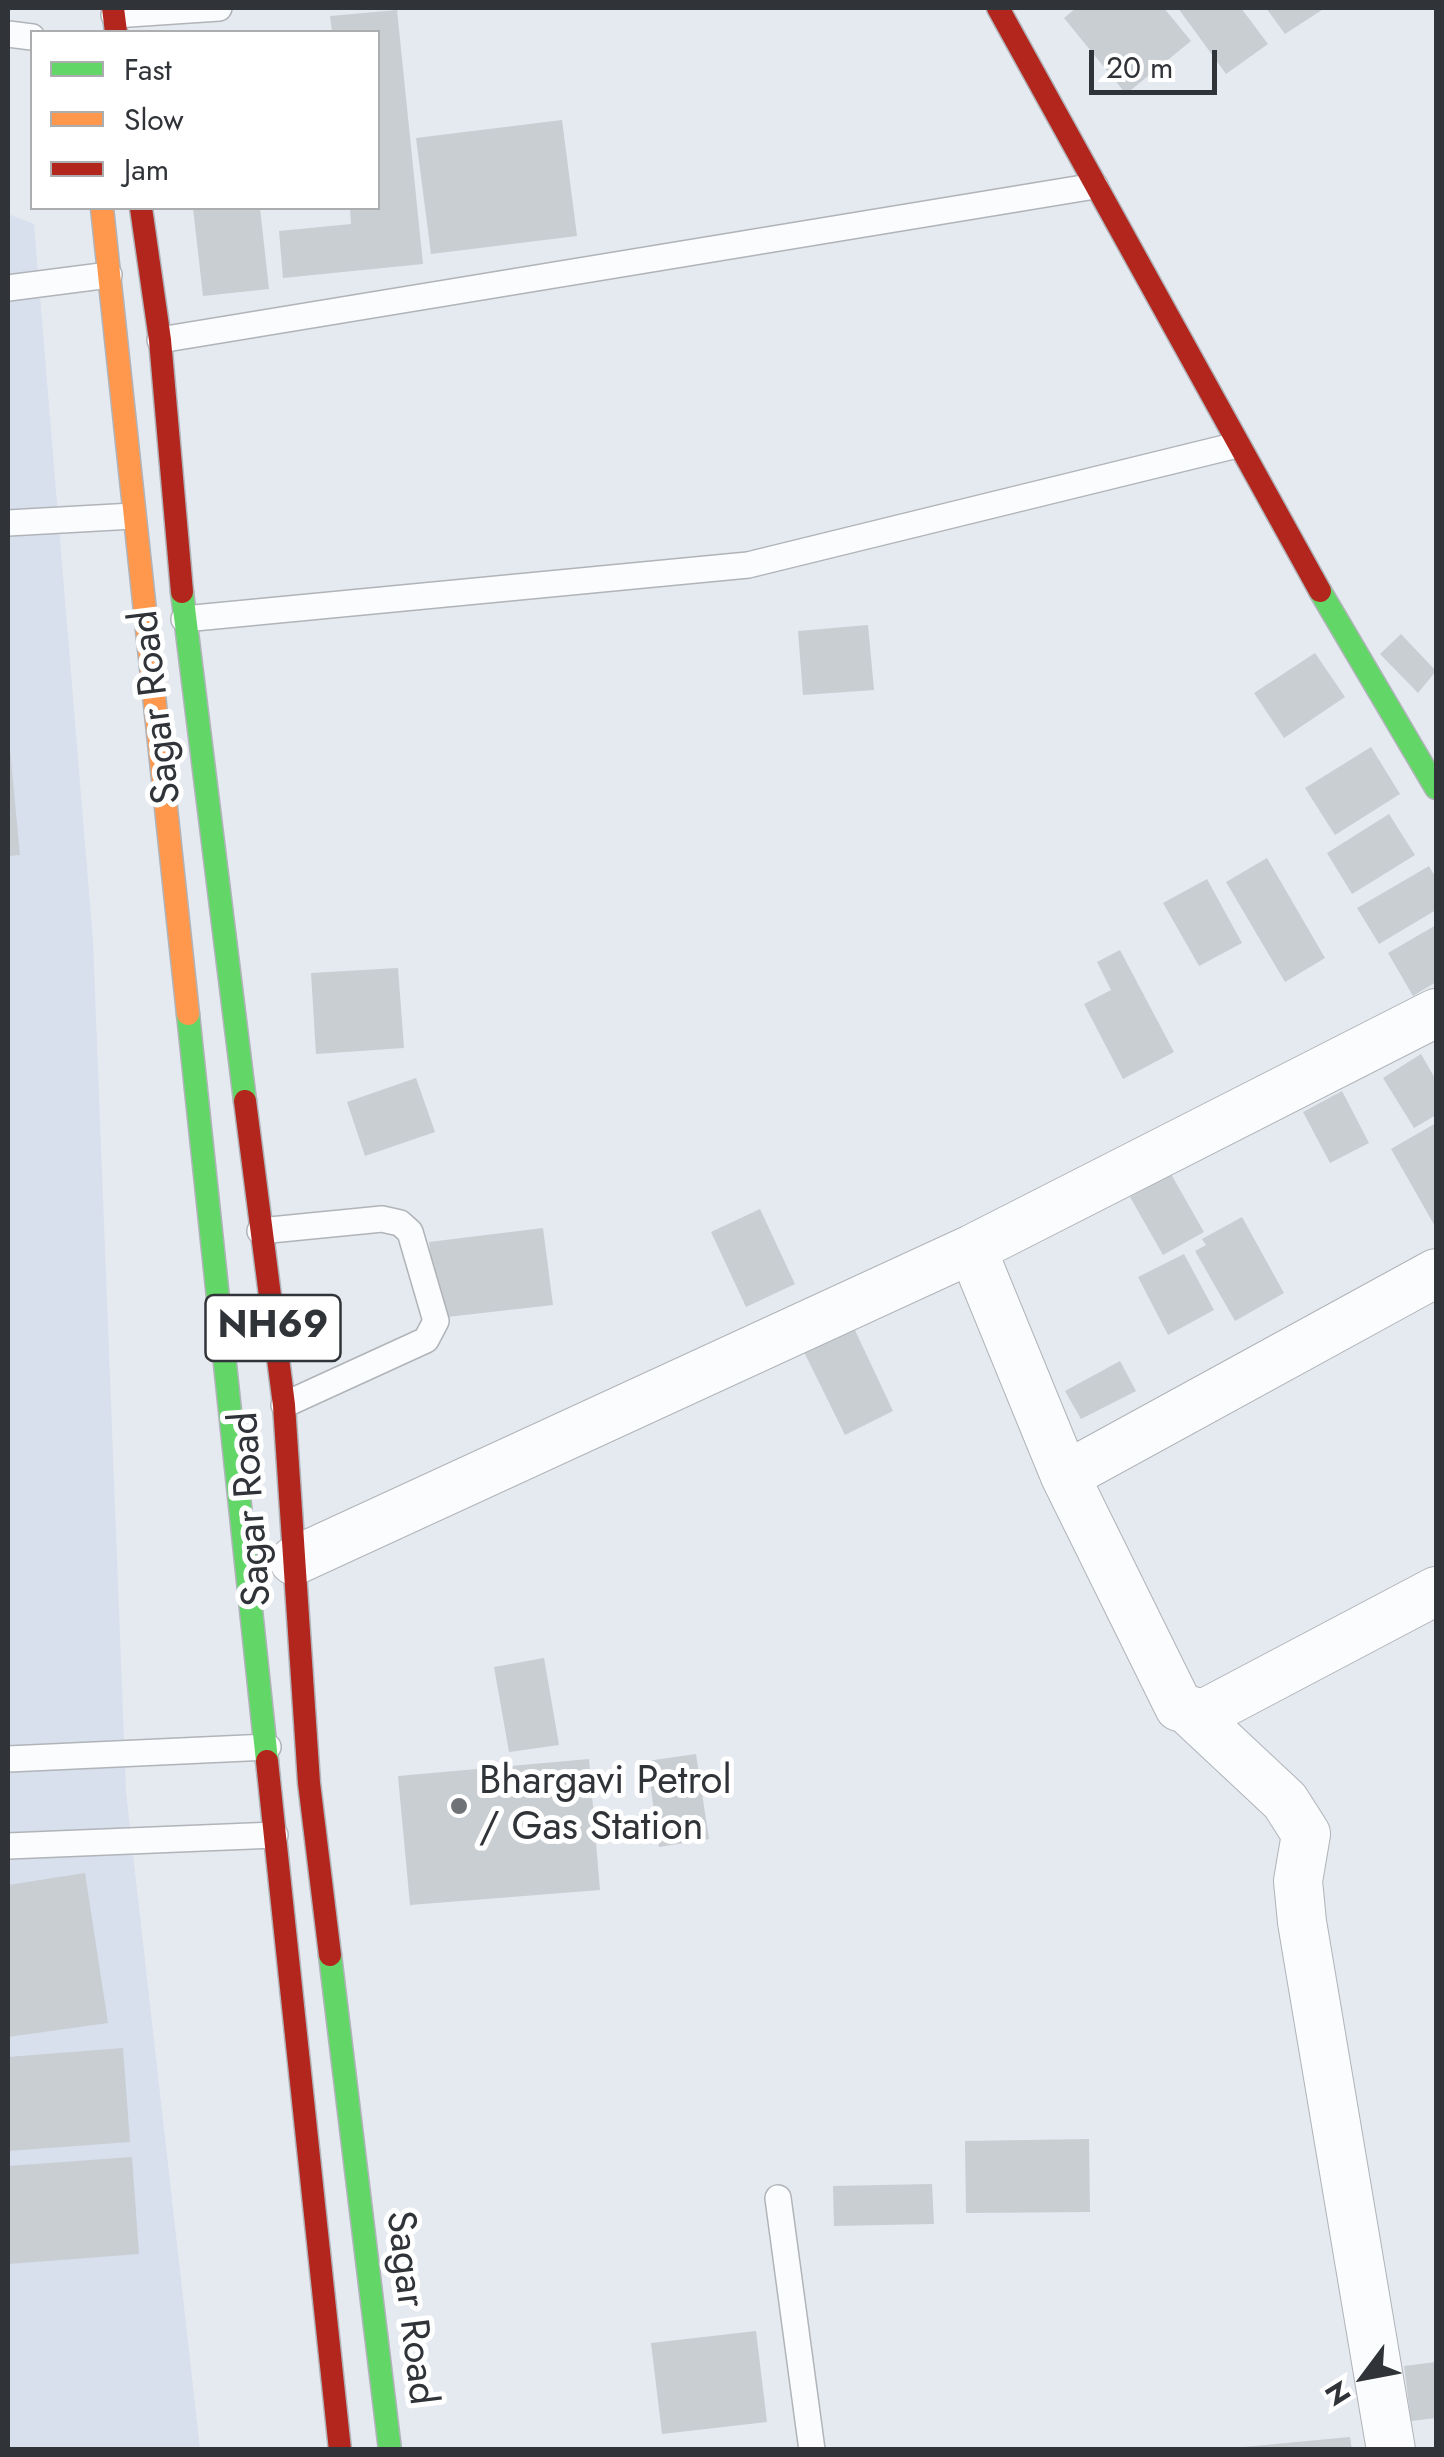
<!DOCTYPE html>
<style>
body{margin:0}
#map{position:relative;width:1444px;height:2457px;overflow:hidden;background:#e5e9f0;font-family:Jost,sans-serif}
canvas{display:block}
.frame{position:absolute;inset:0;border:10px solid #303338;pointer-events:none}
.legend{position:absolute;left:30px;top:30px;width:350px;height:180px;box-sizing:border-box;background:#fff;border:2px solid #acadaf;margin:0;padding:12px 18px;list-style:none;font-size:30px;color:#303338}
.legend li{display:flex;align-items:center;gap:20px;height:50px}
.legend b{width:50px;border:2px solid #acadaf}
.north{position:absolute;left:1314px;top:2327px;width:100px;height:100px;-webkit-text-stroke:8px #fff;paint-order:stroke;rotate:238deg;font-size:28px;font-weight:700;line-height:40px;text-align:center;color:#303338}
.north::after{content:'';display:block;margin:auto;width:35px;height:45px;background:#303338;clip-path:polygon(50% 0,100% 100%,50% 72%,0 100%)}
.scale{position:absolute;left:1089px;top:50px;width:128px;height:45px;box-sizing:border-box;border:5px solid #303338;border-top:0;padding-left:12px;font-size:30px;line-height:35px;white-space:nowrap;color:#303338;-webkit-text-stroke:8px #fff;paint-order:stroke}
</style>
<div id="map">
<canvas width="1444" height="2457"></canvas>
<div class="frame"></div>
<ul class="legend">
<li><b style="height:12px;background:#63d668"></b>Fast</li>
<li><b style="height:12px;background:#ff974d"></b>Slow</li>
<li><b style="height:12px;background:#b3261e"></b>Jam</li>
</ul>
<div class="north">N</div>
<div class="scale">20 m</div>
</div>
<script>
const ctx = document.querySelector('canvas').getContext('2d');
ctx.lineJoin = 'round';
function fillPath(path, color) {
  ctx.fillStyle = color;
  ctx.fill(path, 'evenodd');
}
function shape(rows) {
  const path = new Path2D();
  for (const r of rows) {
    path.moveTo(r[0], r[1]);
    for (let i = 2; i < r.length; i += 2) path.lineTo(r[i], r[i + 1]);
  }
  return path;
}
function trace(path, color, width, dash) {
  ctx.strokeStyle = color;
  ctx.lineWidth = width;
  ctx.lineCap = dash ? 'butt' : 'round';
  ctx.setLineDash(dash || []);
  ctx.stroke(path);
}
function label(font, color, halo, rows, align = 'center') {
  ctx.font = font + ' Jost,sans-serif';
  ctx.lineWidth = 10;
  ctx.setLineDash([]);
  ctx.textBaseline = 'middle';
  ctx.strokeStyle = halo;
  ctx.fillStyle = color;
  for (const [text, x, y, turn = 0] of rows) {
    ctx.save();
    ctx.translate(x, y);
    ctx.rotate((+turn || 0) * Math.PI / 180);
    ctx.textAlign = isNaN(turn) ? turn : align;
    if (halo) ctx.strokeText(text, 0, 0);
    ctx.fillText(text, 0, 0);
    ctx.restore();
  }
}
fillPath(shape([
 [8,214,34,224,93,941,126,1792,200,2449,8,2449]
]), '#d8dfed');
fillPath(shape([
 [1076,8,1164,8,1191,41,1126,94,1064,18],
 [1178,8,1241,8,1268,44,1226,74],
 [1266,8,1325,8,1285,34],
 [397,10,423,264,283,278,279,231,351,224,350,208,378,208,378,32,332,32,330,16],
 [562,120,577,236,431,254,416,138],
 [193,208,260,208,269,289,203,296],
 [868,625,874,690,803,695,798,631],
 [1401,634,1436,671,1418,693,1380,654],
 [1315,653,1345,697,1284,738,1254,693],
 [8,728,20,855,8,856],
 [1371,747,1400,794,1335,835,1305,788],
 [1389,814,1415,855,1352,894,1327,853],
 [1267,858,1325,958,1285,982,1226,882],
 [1429,866,1436,878,1436,910,1379,944,1357,908],
 [1207,879,1242,943,1199,966,1163,903],
 [1436,925,1436,982,1413,996,1388,953],
 [1120,950,1174,1052,1123,1079,1084,1004,1111,990,1097,962],
 [398,968,404,1048,316,1054,311,973],
 [1421,1054,1436,1080,1436,1115,1414,1128,1383,1078],
 [416,1078,435,1132,365,1156,347,1102],
 [1342,1091,1369,1143,1330,1163,1303,1112],
 [1436,1123,1436,1228,1391,1149],
 [1171,1174,1204,1232,1163,1255,1130,1197],
 [760,1209,795,1284,746,1307,711,1232],
 [1242,1217,1284,1293,1235,1321,1195,1251,1206,1245,1202,1239],
 [543,1228,553,1305,438,1318,429,1242],
 [1184,1254,1214,1310,1168,1335,1138,1277],
 [853,1326,893,1411,845,1435,803,1350],
 [1120,1361,1136,1391,1081,1419,1065,1391],
 [544,1658,559,1745,509,1752,494,1667],
 [696,1754,709,1839,659,1847,647,1761],
 [589,1759,600,1890,410,1905,398,1776],
 [85,1873,108,2023,8,2037,8,1885],
 [123,2048,130,2142,8,2151,8,2057],
 [1089,2139,1090,2212,966,2213,965,2141],
 [132,2157,139,2254,8,2264,8,2166],
 [932,2184,934,2224,834,2226,833,2186],
 [756,2331,767,2422,662,2434,651,2343],
 [1436,2362,1436,2418,1411,2421,1404,2366],
 [1350,2437,1352,2450,1243,2450,1243,2447]
]), '#c9ced3');
const lane = shape([
 [114,15,219,8],
 [8,34,32,37],
 [8,288,109,275],
 [160,340,1095,186],
 [8,523,133,516],
 [184,619,748,565,1237,445],
 [260,1231,382,1219,400,1223,410,1232,436,1321,426,1340,284,1405],
 [8,1759,268,1747],
 [8,1846,275,1835],
 [778,2198,812,2450]
]);
const street = shape([
 [972,1249,1065,1476,1179,1707,1203,1714,1436,1591],
 [1065,1476,1436,1273],
 [294,1561,972,1249,1436,1013],
 [1192,1714,1285,1801,1306,1834,1298,1881,1302,1922,1391,2450]
]);
const fast = shape([
 [1320,591,1436,788],
 [182,592,245,1101],
 [188,1014,267,1761],
 [330,1955,390,2450]
]);
const slow = shape([
 [102,208,188,1014]
]);
const jam = shape([
 [113,8,116,32],
 [998,8,1320,591],
 [141,208,160,340,182,592],
 [245,1101,284,1405,309,1783,330,1955],
 [267,1761,340,2450]
]);
trace(lane, '#b0b4b9', 28);
trace(street, '#b0b4b9', 50);
trace(fast, '#b0b4b9', 25);
trace(slow, '#b0b4b9', 25);
trace(jam, '#b0b4b9', 25);
trace(lane, '#fbfcfd', 25);
trace(street, '#fbfcfd', 48);
trace(fast, '#63d668', 22);
trace(slow, '#ff974d', 22);
trace(jam, '#b3261e', 22);
for (const [x, y, r, color] of [
 [459,1806,10,"#6f7378"]
]) {
  const dot = new Path2D();
  dot.arc(x, y, r, 0, 2 * Math.PI);
  ctx.fillStyle = color;
  ctx.fill(dot);
  trace(dot, '#fff', 4);
}
for (const [x, y, w] of [
 [273,1328,135]
]) {
  const box = new Path2D();
  box.roundRect(x - w / 2, y - 33, w, 66, 8);
  ctx.fillStyle = '#fff';
  ctx.fill(box);
  trace(box, '#303338', 2.5);
}
label('bold 38px', '#303338', null, [
 ["NH69",273,1328]
]);
label('40px', '#303338', '#fff', [
 ["Sagar Road",158,707,-97],
 ["Sagar Road",253,1509,-94],
 ["Sagar Road",409,2308,83]
]);
label('40px', '#303338', '#fff', [
 ["Bhargavi Petrol",479,1783],
 ["/ Gas Station",479,1829]
], 'left');
</script>
